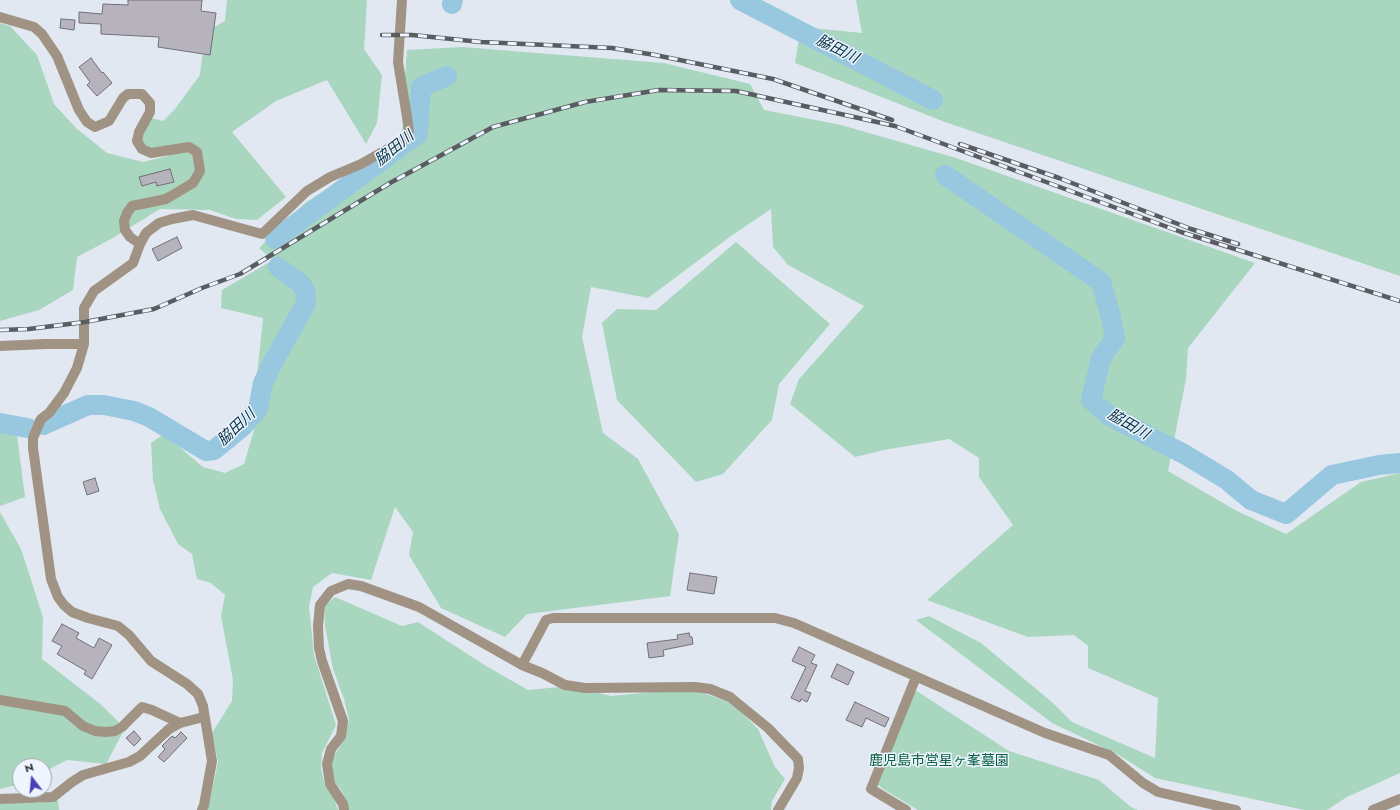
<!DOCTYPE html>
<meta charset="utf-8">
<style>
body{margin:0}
#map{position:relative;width:1400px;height:810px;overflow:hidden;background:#e2e8f2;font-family:Jost,sans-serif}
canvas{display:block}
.north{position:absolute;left:12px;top:758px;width:40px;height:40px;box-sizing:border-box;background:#eff5ff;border:1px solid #a2a7ae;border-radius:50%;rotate:344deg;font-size:11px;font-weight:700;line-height:16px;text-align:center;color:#2e3134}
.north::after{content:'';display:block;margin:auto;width:14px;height:18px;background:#4a40b6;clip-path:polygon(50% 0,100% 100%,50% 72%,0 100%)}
</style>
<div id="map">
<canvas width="1400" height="810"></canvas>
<div class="north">N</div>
</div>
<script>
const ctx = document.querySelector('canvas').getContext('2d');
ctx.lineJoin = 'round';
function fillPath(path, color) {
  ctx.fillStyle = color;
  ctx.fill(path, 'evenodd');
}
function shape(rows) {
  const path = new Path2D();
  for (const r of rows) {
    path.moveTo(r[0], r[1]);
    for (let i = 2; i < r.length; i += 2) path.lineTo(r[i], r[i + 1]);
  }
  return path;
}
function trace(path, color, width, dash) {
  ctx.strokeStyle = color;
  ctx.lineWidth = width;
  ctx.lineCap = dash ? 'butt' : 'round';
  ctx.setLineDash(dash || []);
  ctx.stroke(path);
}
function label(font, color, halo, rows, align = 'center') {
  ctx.font = font + ' Jost,"Noto Sans JP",sans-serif';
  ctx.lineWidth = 3;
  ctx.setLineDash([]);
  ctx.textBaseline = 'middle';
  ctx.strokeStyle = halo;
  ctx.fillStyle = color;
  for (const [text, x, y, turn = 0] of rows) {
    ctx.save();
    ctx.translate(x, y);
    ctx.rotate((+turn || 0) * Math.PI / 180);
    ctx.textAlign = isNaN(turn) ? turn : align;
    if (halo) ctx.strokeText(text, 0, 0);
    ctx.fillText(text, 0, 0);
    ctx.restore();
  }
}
fillPath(shape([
 [227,0,367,0,364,49,382,75,377,123,366,144,327,80,276,101,232,132,286,197,257,220,236,219,210,210,160,209,111,239,77,257,73,290,39,310,0,321,0,23,10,26,37,55,54,104,76,128,107,153,143,162,168,156,170,148,144,151,136,146,143,116,163,121,175,109,200,75,205,32,225,21],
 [856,0,1400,0,1400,276,945,122,795,63,801,27,862,33],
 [462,47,664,63,750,84,764,110,841,125,956,158,1255,263,1188,348,1186,379,1168,471,1237,511,1286,534,1361,482,1400,473,1400,773,1347,797,1327,810,1304,810,1155,778,1117,754,1052,723,916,620,929,616,981,643,1053,703,1072,722,1155,758,1158,698,1088,668,1088,646,1074,635,1028,637,927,600,1013,525,979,477,979,458,949,439,884,450,855,457,790,404,799,379,864,306,788,265,773,247,771,209,731,236,648,298,591,287,582,337,603,433,638,459,679,534,670,596,527,614,505,637,441,608,409,555,413,532,395,507,371,580,332,573,313,587,309,607,314,655,336,725,322,753,321,769,325,785,334,798,338,810,206,810,209,804,218,762,212,733,232,701,233,680,221,616,225,595,211,583,197,579,192,554,178,544,160,509,153,480,151,443,164,434,203,467,225,473,244,464,256,423,256,386,263,318,221,308,222,290,273,260,259,248,305,203,402,141,403,101,407,50],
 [736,242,830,324,779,384,772,420,723,474,696,482,617,400,602,323,617,309,656,310],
 [0,425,17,435,25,497,0,506],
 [0,512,21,549,43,617,42,659,99,703,125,728,106,764,67,760,44,772,44,766,20,766,20,784,0,789],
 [335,597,402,626,418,622,486,666,528,690,570,686,611,696,664,691,700,692,732,703,758,729,775,767,785,779,772,801,771,810,348,810,348,805,341,790,333,780,332,760,343,741,349,720,344,699,333,669,325,626,324,606],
 [915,690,1009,751,1099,780,1131,807,1138,810,918,810,883,789,876,783],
 [58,800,59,810,0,810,0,804,21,802,39,803]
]), '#a8d6be');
trace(shape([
 [740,0,933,100],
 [452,4,453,0],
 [945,175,1101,282,1110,313,1115,338,1101,358,1091,400,1111,417,1184,454,1227,480,1251,500,1286,514,1332,475,1379,465,1400,463],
 [275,239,418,134,421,87,447,76],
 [0,423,28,428],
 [43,425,88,405,104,405,134,411,149,417,206,451,214,450,242,427,258,409,263,383,272,364,305,305,306,298,305,290,300,283,278,267]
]), '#97c8df', 20);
const building = shape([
 [128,0,202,0,201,11,216,13,210,55,158,47,159,37,101,34,101,24,79,23,79,12,102,14,103,4,128,5,128,0],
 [61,19,75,20,74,30,60,28,61,19],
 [91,58,102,73,103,72,112,83,97,96,87,85,90,82,79,67,91,58],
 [170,169,174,182,157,186,156,182,142,186,139,177,170,169],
 [177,237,182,248,158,261,152,249,177,237],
 [95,478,99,491,87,495,83,482,95,478],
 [690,573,717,577,714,594,687,590,690,573],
 [62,624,79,633,76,638,94,648,99,638,112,645,92,679,84,674,86,671,57,654,62,646,52,641,62,624],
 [689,633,690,637,692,637,693,644,663,650,664,656,649,658,647,643,678,639,677,635,689,633],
 [799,647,815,655,811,663,817,665,805,691,811,693,807,702,801,699,800,702,791,698,806,667,792,661,799,647],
 [837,664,854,672,848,685,831,677,837,664],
 [855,702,889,718,885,727,866,718,862,727,846,720,855,702],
 [134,731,141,739,134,746,126,738,134,731],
 [181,732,187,738,164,762,158,757,165,749,162,746,172,736,175,738,181,732]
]);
fillPath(building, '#b6b3bd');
trace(building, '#726f79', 1);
trace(shape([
 [0,17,34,27,42,34,57,56,79,110,87,122,95,127,109,121,123,98,128,94,142,94,150,103,150,112,139,132,137,141,142,149,151,153,189,147,197,152,200,171,193,183,166,199,132,206,127,213,124,221,125,230,130,237,140,244],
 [0,346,45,344,84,344],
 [522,665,546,620,553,618,775,618,794,623,1045,733,1109,755,1143,783,1158,792,1236,810],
 [0,700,65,711,83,726,95,731,106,732,115,731,122,727,142,707,152,710,180,723],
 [0,799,53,797,72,782,83,775,129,762,140,756,169,729,180,723,204,717],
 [202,810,204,805,212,761,203,706,198,694,187,684,151,661,129,635,118,626,88,618,72,612,64,605,58,597,51,579,33,448,33,438,41,419,49,413,64,393,77,368,84,344,84,308,94,291,133,263,140,244,146,233,159,223,172,219,193,215,262,234,307,191,330,177,361,164,405,139,409,131,408,123,398,62,402,0],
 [344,810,343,804,330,784,327,764,331,749,341,736,343,721,322,661,319,648,318,626,320,605,331,591,348,584,361,586,419,607,522,665,542,673,565,685,585,688,695,687,710,689,730,697,768,728,798,759,799,768,797,778,778,810],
 [906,810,871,789,916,677],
 [1373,810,1400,799]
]), '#a09383', 10);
const rail = shape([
 [382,35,412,35,481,42,612,48,655,55,773,79,892,120],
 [960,144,1059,178,1191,229,1238,244],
 [0,330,29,329,85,322,154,309,202,288,240,274,390,183,493,127,585,102,659,90,736,91,895,126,1181,232,1400,301]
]);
trace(rail, '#595d62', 4.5);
trace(rail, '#eff5ff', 3, [9]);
label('14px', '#096042', '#eff5ff', [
 ["鹿児島市営星ヶ峯墓園",939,762]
]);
label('italic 15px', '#033041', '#eff5ff', [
 ["脇田川",837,50,27],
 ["脇田川",395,149,-39],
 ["脇田川",1128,425,30],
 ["脇田川",237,428,-43]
]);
</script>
